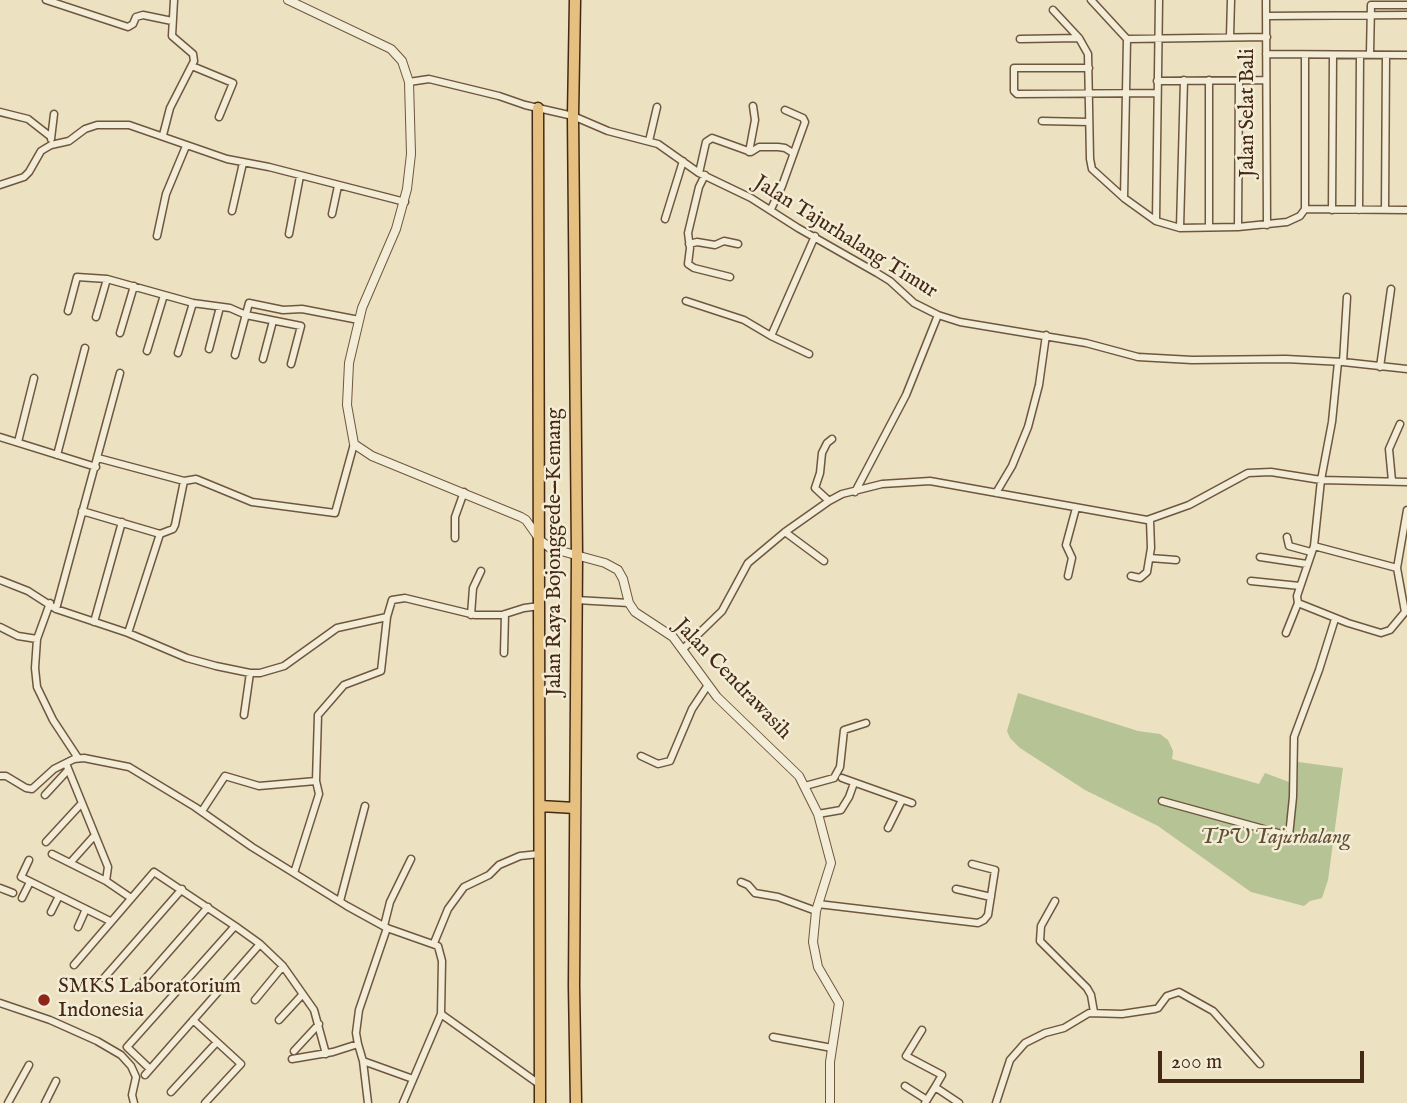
<!DOCTYPE html>
<meta charset="utf-8">
<style>
body{margin:0}
#map{position:relative;width:1407px;height:1103px;overflow:hidden;background:#ece1c1;font-family:"IM FELL English",serif}
canvas{display:block}
.scale{position:absolute;left:1158px;top:1051px;width:206px;height:32px;box-sizing:border-box;border:4px solid #452914;border-top:0;padding-left:9px;font-size:21px;line-height:24px;white-space:nowrap;color:#452914;-webkit-text-stroke:5px #f3ecd7;paint-order:stroke}
</style>
<div id="map">
<canvas width="1407" height="1103"></canvas>
<div class="scale">200 m</div>
</div>
<script>
const ctx = document.querySelector('canvas').getContext('2d');
ctx.lineJoin = 'round';
function fillPath(path, color) {
  ctx.fillStyle = color;
  ctx.fill(path, 'evenodd');
}
function shape(rows) {
  const path = new Path2D();
  for (const r of rows) {
    path.moveTo(r[0], r[1]);
    for (let i = 2; i < r.length; i += 2) path.lineTo(r[i], r[i + 1]);
  }
  return path;
}
function trace(path, color, width, dash) {
  ctx.strokeStyle = color;
  ctx.lineWidth = width;
  ctx.lineCap = dash ? 'butt' : 'round';
  ctx.setLineDash(dash || []);
  ctx.stroke(path);
}
function label(font, color, halo, rows, align = 'center') {
  ctx.font = font + ' "IM FELL English",serif';
  ctx.lineWidth = 5;
  ctx.setLineDash([]);
  ctx.textBaseline = 'middle';
  ctx.strokeStyle = halo;
  ctx.fillStyle = color;
  for (const [text, x, y, turn = 0] of rows) {
    ctx.save();
    ctx.translate(x, y);
    ctx.rotate((+turn || 0) * Math.PI / 180);
    ctx.textAlign = isNaN(turn) ? turn : align;
    if (halo) ctx.strokeText(text, 0, 0);
    ctx.fillText(text, 0, 0);
    ctx.restore();
  }
}
fillPath(shape([
 [1018,693,1138,731,1160,734,1168,740,1173,751,1172,759,1259,784,1265,773,1289,782,1291,761,1343,768,1328,880,1322,898,1310,901,1304,906,1251,892,1158,826,1085,790,1020,748,1010,738,1007,731]
]), '#b6c394');
const minor = shape([
 [46,0,128,27,133,24,136,17,143,15,172,21],
 [1091,0,1127,39,1124,198],
 [1266,0,1267,225],
 [1053,10,1079,38,1088,54,1090,159,1092,169,1124,198,1156,221,1180,228,1238,227,1287,222,1300,216,1305,209,1407,210],
 [1266,16,1407,15],
 [1230,37,1231,0],
 [1020,39,1079,38],
 [1127,39,1267,37],
 [1266,54,1407,55],
 [1370,54,1371,5,1407,5],
 [192,66,233,83,219,117],
 [1089,68,1014,68,1014,91,1017,94,1157,93],
 [1157,81,1266,80],
 [409,82,429,79,499,96,525,105,573,116,608,131,658,144,699,173,751,198,798,228,877,273,890,281,914,303,938,315,960,322,1086,343,1138,357,1192,360,1286,359,1343,362,1407,369],
 [0,112,28,119,51,137],
 [1042,121,1089,122],
 [163,135,170,108,194,61,193,54,172,36,174,0],
 [51,139,54,114],
 [649,141,657,107],
 [749,152,755,120,753,106],
 [699,173,706,142,712,138,751,152,759,147,778,147,785,148,793,153],
 [705,175,699,187,688,233,690,248,688,264,694,268,730,277],
 [0,185,24,177,29,172,41,151,51,145,69,141,85,129,97,125,129,125,227,159,269,167,405,202],
 [771,209,782,186,805,122,803,118,785,110],
 [1305,209,1305,55],
 [1332,210,1333,55],
 [1359,210,1360,55],
 [1385,210,1386,55],
 [232,211,243,163],
 [332,214,338,186],
 [665,219,683,161],
 [1156,221,1159,0],
 [1209,227,1209,80],
 [1238,227,1239,80],
 [1180,228,1184,80],
 [289,234,300,176],
 [157,236,166,194,186,146],
 [689,244,697,242,715,245,724,241,738,244],
 [686,301,744,320,771,336,815,236],
 [68,311,77,277,107,279,193,303,230,308,246,315,301,326,291,364],
 [96,317,107,279],
 [120,333,134,286],
 [771,336,809,354],
 [209,349,220,307],
 [147,351,164,295],
 [178,353,193,303],
 [235,355,249,303,283,310,302,309,359,320],
 [263,359,273,321],
 [1343,362,1347,297],
 [1380,367,1391,289],
 [0,437,96,467],
 [18,442,34,378],
 [57,455,85,348],
 [98,458,184,481,196,479,252,502,335,513,354,444],
 [1392,481,1389,449,1400,424],
 [855,492,906,395,938,315],
 [996,493,1012,466,1028,427,1039,385,1046,335],
 [829,501,815,488,820,473,822,453,827,443,832,439],
 [82,511,160,534],
 [785,532,824,561],
 [1287,537,1289,546,1311,552],
 [455,538,455,517,464,492],
 [1314,546,1397,568],
 [1260,557,1307,564],
 [1150,558,1176,560],
 [1068,576,1072,558,1066,545,1076,508],
 [1131,576,1140,578,1147,572,1151,548,1150,520],
 [0,580,28,591,56,609,128,633,160,534,173,529,175,525,184,481],
 [1251,581,1300,586],
 [576,600,629,603],
 [1298,603,1348,623,1381,633,1390,630,1405,612,1397,568,1407,510],
 [56,609,120,373],
 [471,615,473,588,481,571],
 [94,622,122,522],
 [0,627,18,636,37,639,50,603],
 [128,633,187,658,216,666,250,673,260,673,284,666,337,628,387,617],
 [1286,633,1298,603,1297,596,1314,546,1321,480,1407,482],
 [37,639,35,668,37,687,53,720,78,758],
 [683,649,722,611,748,563,785,532,829,501,842,494,882,484,930,481,1147,520,1189,505,1248,473,1271,472,1321,480,1332,422,1338,362],
 [504,653,505,614],
 [244,715,250,673],
 [641,756,658,764,670,761,692,709,708,685],
 [67,766,108,867,106,881,131,898],
 [0,776,6,776,26,788,32,789,54,769,74,759,84,758,129,767,195,807,252,847,347,906,387,928],
 [842,778,912,803],
 [805,786,834,778,840,767,844,730,866,723],
 [45,795,68,770],
 [1162,801,1289,836],
 [202,811,225,776,259,786,316,781],
 [818,814,841,810,849,797,854,783],
 [888,828,902,800],
 [1331,840,1289,836,1293,797,1294,737,1319,670,1335,619],
 [46,842,81,804],
 [52,854,106,881],
 [29,860,21,877,110,921],
 [70,863,95,835],
 [294,873,319,794,316,781,318,715,344,685,381,671,387,617,392,600,405,598,475,615,502,615,524,608,540,606],
 [741,882,748,885,755,893,778,897,816,911],
 [0,888,13,893],
 [956,889,991,897],
 [22,898,30,882],
 [340,901,365,806],
 [1055,901,1041,926,1040,941,1087,988,1091,995,1094,1012],
 [818,904,978,923,984,920,988,915,995,870,972,864],
 [51,912,59,896],
 [384,926,390,902,411,859],
 [78,927,86,909],
 [434,943,448,909,464,887,489,875,499,865,520,856,539,854],
 [74,965,154,872,235,926,260,944,283,966,314,1010,326,1054],
 [104,978,182,889],
 [144,980,208,907],
 [255,1000,283,966],
 [0,1003,50,1020,97,1041,121,1055,131,1066,136,1077,132,1095,134,1103],
 [441,1014,539,1084],
 [193,1020,241,1064,205,1103],
 [279,1020,302,995],
 [922,1030,906,1056,942,1075,935,1087],
 [773,1037,832,1048],
 [358,1044,356,1033,359,1010,387,928,438,946,442,961,441,1014,403,1103],
 [294,1051,319,1024],
 [292,1059,333,1052,358,1044,363,1061,368,1103],
 [363,1061,413,1079],
 [150,1069,127,1047,235,926],
 [145,1075,260,944],
 [905,1086,927,1100],
 [171,1092,217,1042],
 [8,1103,29,1065],
 [45,1103,56,1081],
 [925,1103,935,1087,959,1103],
 [996,1103,1010,1060,1025,1043,1045,1033,1064,1028,1089,1013,1122,1014,1155,1009,1158,1008,1167,996,1179,992,1213,1011,1260,1064]
]);
const tertiary = shape([
 [288,0,391,49,402,61,409,82,411,154,407,189,396,229,362,308,349,363,347,405,354,444,372,456,521,517,526,520,540,540,550,548,605,563,618,570,623,579,629,603,635,612,673,637,717,697,799,776,818,814,831,863,816,911,813,942,818,967,839,1003,830,1062,830,1103]
]);
const trunk = shape([
 [575,0,573,116,577,556,574,986,576,1103],
 [538,108,540,1103],
 [540,806,575,808]
]);
trace(minor, '#6f573f', 9);
trace(tertiary, '#6f573f', 10);
trace(trunk, '#452914', 13);
trace(minor, '#f3ecd7', 6);
trace(tertiary, '#f3ecd7', 8);
trace(trunk, '#e6c080', 10);
for (const [x, y, r, color] of [
 [44,1000,7,"#8f2418"]
]) {
  const dot = new Path2D();
  dot.arc(x, y, r, 0, 2 * Math.PI);
  ctx.fillStyle = color;
  ctx.fill(dot);
  trace(dot, '#f3ecd7', 2.5);
}
label('21px', '#452914', '#f3ecd7', [
 ["Jalan Selat Bali",1249,113,-90],
 ["Jalan Tajurhalang Timur",845,238,32],
 ["Jalan Raya Bojonggede—Kemang",556,552,-90],
 ["Jalan Cendrawasih",732,680,46]
]);
label('italic 21px', '#615034', '#f3ecd7', [
 ["TPU Tajurhalang",1275,839]
]);
label('21px', '#452914', '#f3ecd7', [
 ["SMKS Laboratorium",58,988],
 ["Indonesia",58,1012]
], 'left');
</script>
